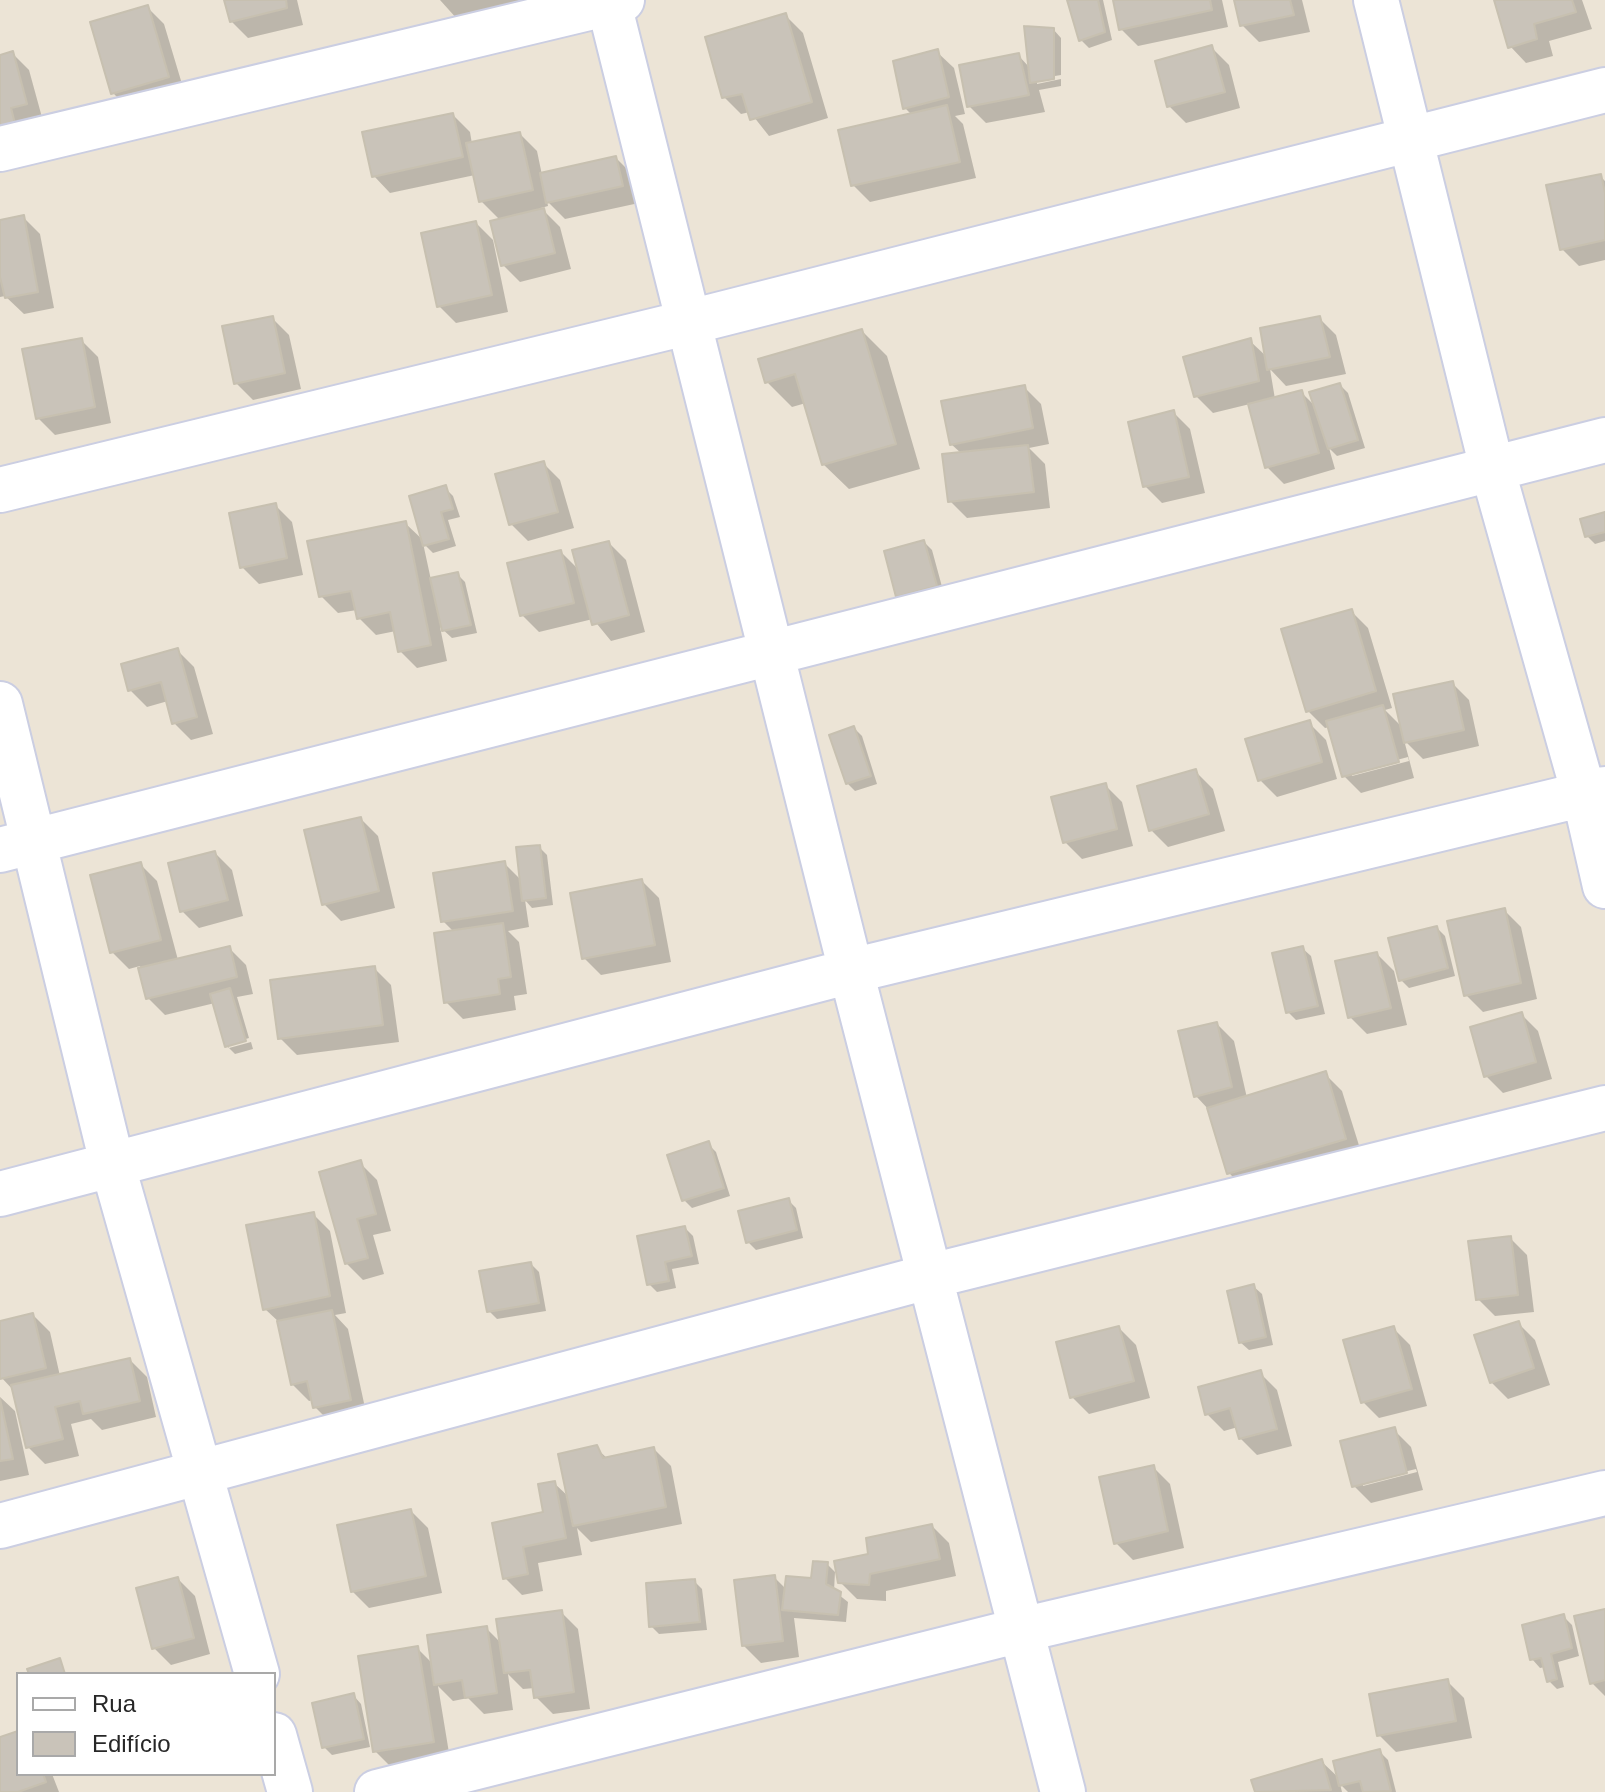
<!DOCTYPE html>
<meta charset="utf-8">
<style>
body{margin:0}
#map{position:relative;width:1605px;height:1792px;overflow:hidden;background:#ece4d6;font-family:Arial,sans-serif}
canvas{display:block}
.legend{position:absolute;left:16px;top:1672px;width:260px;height:104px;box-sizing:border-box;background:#fff;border:2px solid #a9a9a9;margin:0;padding:10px 14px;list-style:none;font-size:24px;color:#272727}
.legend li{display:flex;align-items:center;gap:16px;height:40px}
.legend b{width:40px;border:2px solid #a9a9a9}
</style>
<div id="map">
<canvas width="1605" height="1792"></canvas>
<ul class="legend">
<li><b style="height:10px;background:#fff"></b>Rua</li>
<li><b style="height:22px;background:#c9c3b9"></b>Edifício</li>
</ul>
</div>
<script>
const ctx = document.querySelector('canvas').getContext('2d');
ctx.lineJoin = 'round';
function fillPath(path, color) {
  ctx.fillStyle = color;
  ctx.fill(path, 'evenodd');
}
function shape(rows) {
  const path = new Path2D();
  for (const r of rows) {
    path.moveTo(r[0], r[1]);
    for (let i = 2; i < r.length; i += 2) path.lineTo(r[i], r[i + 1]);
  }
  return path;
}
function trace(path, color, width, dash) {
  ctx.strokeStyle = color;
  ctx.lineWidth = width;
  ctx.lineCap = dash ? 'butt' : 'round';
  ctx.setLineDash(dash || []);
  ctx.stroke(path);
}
fillPath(shape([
 [226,0,297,0,303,25,248,38,231,21],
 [440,0,520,0,522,8,458,20],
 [1069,0,1103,0,1112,40,1089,48,1081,40],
 [1115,0,1222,0,1228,27,1138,46,1121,29],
 [1236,0,1302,0,1310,32,1259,42,1242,25],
 [1496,0,1582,0,1592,29,1549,41,1553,56,1526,63,1510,46],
 [147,7,164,24,185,94,130,110,113,93],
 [786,16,803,33,828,118,769,136,750,112,741,114,724,97],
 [1053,29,1061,38,1061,75,1037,79,1037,84,1061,79,1061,86,1039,90,1045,112,986,123,969,106,1018,55,1030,68],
 [1212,48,1229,65,1240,108,1186,123,1169,106],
 [937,52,954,68,965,114,955,116,963,124,976,178,870,202,853,185,912,115,905,108],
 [12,53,29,70,43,121,0,154,0,57],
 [453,115,470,132,472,144,520,134,537,151,542,175,616,158,633,175,639,203,565,219,547,201,548,206,541,208,560,227,571,269,520,282,503,265,501,221,481,201,475,175,390,193,374,176],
 [1600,176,1605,181,1605,260,1579,266,1562,249],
 [23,217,40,234,54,308,24,314,5,296,0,297,0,222],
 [476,223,493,240,508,312,456,323,439,306],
 [272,318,289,335,301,389,253,400,236,383],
 [1319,318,1336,335,1346,374,1286,386,1270,369,1275,399,1301,392,1316,407,1340,385,1348,393,1365,448,1337,456,1329,448,1335,469,1284,484,1267,467,1250,404,1213,413,1196,396,1250,341,1267,357],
 [862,331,887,356,920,469,849,489,823,464,806,403,792,407,767,382],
 [81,340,98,357,111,423,55,435,38,418],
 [1024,387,1041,404,1049,444,1029,448,1045,464,1050,508,967,518,950,501,962,454,951,444],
 [1173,412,1190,429,1205,493,1162,503,1145,486],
 [543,463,560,480,574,528,528,541,511,524],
 [445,488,453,496,460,517,448,520,456,546,433,553,423,543,431,580,457,574,465,582,477,633,452,638,440,627,447,661,417,668,400,651,396,631,376,635,359,618,357,610,338,613,321,596,405,523,424,541],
 [275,505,292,522,303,575,259,584,242,567],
 [1605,515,1605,541,1595,544,1587,536],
 [924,542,932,550,944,594,906,604,898,596],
 [609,543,626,560,645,632,611,641,593,619,539,632,522,615,561,552,580,571],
 [1351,611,1368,628,1392,708,1385,710,1403,728,1452,683,1469,700,1479,746,1423,759,1404,740,1414,778,1361,793,1344,776,1330,727,1325,728,1308,711],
 [1408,757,1409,761,1352,776,1352,772],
 [177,650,194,667,213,734,191,740,174,723,168,701,147,707,130,690],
 [1309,723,1326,740,1337,779,1277,797,1260,780],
 [854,728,862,736,877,784,855,791,847,783],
 [1196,772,1213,789,1225,831,1168,847,1151,830],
 [1105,785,1122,802,1133,846,1082,859,1065,842],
 [361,819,378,836,395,908,341,921,324,904],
 [539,847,547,855,553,905,532,908,525,900,529,927,508,931,519,942,527,994,514,996,516,1010,463,1019,446,1002,454,932,443,921,504,863,522,881],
 [215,853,232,870,243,916,199,928,182,911],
 [140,864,157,881,178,960,229,948,246,965,253,994,237,997,249,1038,229,1044,229,1048,251,1042,253,1049,235,1054,227,1046,215,1003,165,1015,148,998,140,966,129,969,112,952],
 [642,881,659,898,671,962,601,975,584,958],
 [1504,910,1521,927,1537,999,1483,1012,1466,995],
 [1437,928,1445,936,1455,976,1409,988,1401,980],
 [1302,948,1311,956,1325,1014,1296,1020,1288,1012],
 [1377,954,1394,971,1407,1025,1367,1034,1350,1017],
 [374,968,391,985,399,1042,297,1055,280,1038],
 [1521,1014,1538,1031,1552,1079,1503,1093,1486,1076],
 [1217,1024,1234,1041,1247,1098,1325,1074,1342,1091,1362,1155,1246,1190,1229,1173,1209,1110,1196,1096],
 [708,1144,716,1152,730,1196,692,1208,684,1200],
 [360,1163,377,1180,391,1231,373,1235,384,1274,363,1280,346,1263],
 [788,1200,796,1208,803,1238,756,1250,748,1242],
 [313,1214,330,1231,346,1313,335,1315,348,1329,367,1417,332,1424,315,1407,314,1400,309,1401,292,1384,280,1323,265,1309],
 [685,1228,693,1236,699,1264,672,1269,676,1288,657,1292,649,1284],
 [1510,1238,1527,1255,1534,1312,1495,1316,1478,1299],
 [531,1264,539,1272,546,1311,497,1319,489,1311],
 [1253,1286,1262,1294,1273,1345,1249,1350,1240,1342],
 [33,1315,50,1332,60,1376,130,1360,147,1377,156,1417,102,1430,91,1419,71,1424,79,1456,45,1464,28,1447,15,1392,0,1376,0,1323],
 [1518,1323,1535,1340,1550,1385,1508,1399,1491,1382],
 [1119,1328,1136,1345,1150,1398,1089,1414,1072,1397],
 [1393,1328,1410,1345,1427,1406,1379,1418,1362,1401],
 [1260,1373,1277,1390,1292,1446,1257,1455,1240,1438,1238,1427,1224,1431,1207,1414],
 [0,1397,15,1411,29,1475,0,1481],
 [1394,1430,1411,1447,1423,1490,1371,1503,1354,1486],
 [1416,1469,1417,1472,1363,1486,1363,1482],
 [596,1448,608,1459,654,1449,671,1466,682,1524,591,1542,577,1528,582,1555,538,1563,543,1591,522,1595,505,1578,494,1525,545,1514,554,1483,569,1497],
 [1153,1467,1170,1484,1184,1548,1133,1560,1116,1543],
 [411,1511,428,1528,442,1593,369,1608,352,1591],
 [932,1526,949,1543,956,1576,886,1591,886,1601,857,1599,840,1582,871,1555],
 [827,1564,835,1572,834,1591,848,1602,846,1622,794,1618,799,1657,761,1663,744,1646,774,1577,786,1589,813,1581],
 [178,1579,195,1596,210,1654,171,1665,154,1648],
 [694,1581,702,1589,707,1630,659,1634,651,1626],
 [1605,1611,1605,1696,1592,1683],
 [561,1612,578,1629,590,1709,553,1714,536,1697,535,1688,523,1689,508,1674,513,1710,484,1714,468,1698,453,1701,438,1686,450,1759,392,1768,375,1751,417,1648,433,1664,486,1628,502,1644],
 [1563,1616,1572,1625,1579,1656,1558,1662,1564,1687,1557,1689,1549,1681,1545,1667,1540,1668,1532,1659],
 [1447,1681,1464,1698,1472,1738,1396,1752,1379,1735],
 [353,1695,361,1704,370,1747,332,1755,324,1747],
 [18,1733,18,1774,52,1774,59,1792,0,1792,0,1739],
 [1380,1752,1388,1760,1396,1792,1348,1792,1340,1784,1342,1792,1257,1792,1254,1781,1321,1761,1340,1779]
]), '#0003');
const building = shape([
 [224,0,286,0,287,8,230,22,224,0],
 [1067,0,1098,0,1105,32,1079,41,1067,0],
 [1113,0,1210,0,1212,10,1119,30,1113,0],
 [1234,0,1290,0,1294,15,1240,26,1234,0],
 [1494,0,1572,0,1576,12,1534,24,1537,39,1508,48,1494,0],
 [148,5,169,77,111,94,90,22,148,5],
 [786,13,812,102,750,120,742,94,722,98,705,37,786,13],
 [1024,26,1054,28,1054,79,1030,83,1024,26],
 [1212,45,1225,92,1167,107,1155,61,1212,45],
 [938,49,949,97,903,109,893,61,938,49],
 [13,51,27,104,11,108,16,128,0,133,0,55,13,51],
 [1019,53,1029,95,967,107,959,65,1019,53],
 [947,105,960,162,851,186,838,130,947,105],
 [453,113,463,157,372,177,362,132,453,113],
 [520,132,533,190,479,202,466,143,520,132],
 [616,156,623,186,546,203,540,173,616,156],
 [1601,174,1605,193,1605,240,1560,250,1546,185,1601,174],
 [544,208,555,253,501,266,490,221,544,208],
 [24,215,38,292,5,298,0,277,0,220,24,215],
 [476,221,492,295,437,307,421,233,476,221],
 [273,316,285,373,234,384,222,326,273,316],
 [1320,316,1330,357,1267,370,1260,328,1320,316],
 [862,329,896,444,822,465,795,374,765,383,758,359,862,329],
 [82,338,95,407,36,419,22,349,82,338],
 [1251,338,1259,381,1194,397,1183,357,1251,338],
 [1340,383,1358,440,1328,449,1309,392,1340,383],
 [1025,385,1033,428,950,445,941,401,1025,385],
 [1302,390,1319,453,1265,468,1248,404,1302,390],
 [1174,410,1189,477,1143,487,1128,422,1174,410],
 [1028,445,1034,492,948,502,942,454,1028,445],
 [544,461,558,512,509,525,495,474,544,461],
 [446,485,453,509,441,512,449,539,423,546,409,496,446,485],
 [276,503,287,558,240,568,229,513,276,503],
 [1605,512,1605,532,1585,537,1580,519,1605,512],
 [406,521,431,645,398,652,390,612,357,619,351,591,319,597,307,541,406,521],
 [924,540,937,586,896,597,884,551,924,540],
 [609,541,629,615,592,625,572,550,609,541],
 [561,550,574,603,520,616,507,563,561,550],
 [458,572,471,625,442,631,430,578,458,572],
 [1352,609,1376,691,1306,712,1281,629,1352,609],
 [178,648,197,717,172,724,161,682,128,691,121,664,178,648],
 [1453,681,1464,730,1404,743,1393,694,1453,681],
 [1383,705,1399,762,1342,777,1326,721,1383,705],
 [1310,720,1322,762,1258,781,1245,739,1310,720],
 [854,726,871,776,846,784,829,735,854,726],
 [1196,769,1209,814,1149,831,1137,786,1196,769],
 [1106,783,1117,829,1063,843,1051,797,1106,783],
 [361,817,379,891,322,905,304,830,361,817],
 [540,845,546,898,522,901,516,847,540,845],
 [215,851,228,900,180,912,168,863,215,851],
 [505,861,513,911,441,922,433,873,505,861],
 [141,862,161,940,110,953,90,875,141,862],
 [642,879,655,945,582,959,570,893,642,879],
 [1505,908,1521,983,1464,996,1447,921,1505,908],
 [503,923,511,977,498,979,500,994,444,1003,434,933,503,923],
 [1437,926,1448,968,1399,981,1388,938,1437,926],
 [230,946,237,977,146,999,138,968,230,946],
 [1303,946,1318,1006,1286,1013,1272,953,1303,946],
 [1377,952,1391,1008,1348,1018,1335,961,1377,952],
 [375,966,383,1025,278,1039,270,980,375,966],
 [230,988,246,1041,225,1047,210,994,230,988],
 [1522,1012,1536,1062,1484,1077,1470,1027,1522,1012],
 [1217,1022,1232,1087,1194,1097,1178,1031,1217,1022],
 [1326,1071,1346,1139,1227,1174,1207,1108,1326,1071],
 [709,1141,724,1188,682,1201,667,1155,709,1141],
 [361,1160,376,1214,357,1219,368,1258,345,1264,319,1172,361,1160],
 [789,1198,797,1230,746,1243,738,1211,789,1198],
 [314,1212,330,1296,263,1310,246,1225,314,1212],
 [685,1226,692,1256,665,1262,669,1281,647,1285,637,1236,685,1226],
 [1511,1236,1518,1295,1476,1300,1468,1241,1511,1236],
 [531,1262,539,1303,487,1312,479,1271,531,1262],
 [1254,1284,1266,1337,1239,1343,1227,1291,1254,1284],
 [332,1310,351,1400,313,1408,307,1381,291,1385,277,1321,332,1310],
 [33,1313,46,1368,0,1379,0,1321,33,1313],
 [1519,1321,1534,1368,1490,1383,1474,1335,1519,1321],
 [1119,1326,1134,1381,1070,1398,1056,1342,1119,1326],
 [1394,1326,1412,1389,1361,1403,1343,1340,1394,1326],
 [130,1358,140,1401,83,1414,80,1401,55,1407,63,1439,26,1448,11,1385,130,1358],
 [1261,1370,1277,1429,1239,1439,1230,1408,1205,1415,1198,1387,1261,1370],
 [0,1399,13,1459,0,1461,0,1399],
 [1395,1427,1407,1473,1352,1487,1340,1441,1395,1427],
 [597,1445,603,1458,654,1447,666,1507,573,1526,558,1454,597,1445],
 [1154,1465,1168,1531,1114,1544,1099,1477,1154,1465],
 [555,1481,566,1538,523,1547,528,1574,503,1579,492,1523,543,1512,538,1484,555,1481],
 [411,1509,426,1576,351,1592,337,1525,411,1509],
 [932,1524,940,1559,870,1574,869,1585,838,1583,834,1561,868,1554,866,1538,932,1524],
 [813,1561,828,1562,826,1584,841,1592,838,1615,782,1610,786,1576,811,1578,813,1561],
 [775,1575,783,1641,742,1646,734,1580,775,1575],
 [178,1577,194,1638,152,1649,136,1588,178,1577],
 [695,1579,700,1622,649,1627,646,1583,695,1579],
 [1605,1609,1605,1680,1590,1684,1574,1616,1605,1609],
 [562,1610,574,1692,534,1698,530,1670,504,1673,496,1619,562,1610],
 [1564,1614,1572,1648,1551,1654,1557,1679,1547,1682,1541,1658,1530,1660,1522,1625,1564,1614],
 [487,1626,497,1693,465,1698,462,1680,434,1685,427,1635,487,1626],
 [418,1646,434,1742,373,1752,358,1656,418,1646],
 [60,1658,65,1674,29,1674,27,1669,60,1658],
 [1448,1679,1456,1721,1377,1736,1369,1694,1448,1679],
 [354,1693,364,1739,322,1748,312,1703,354,1693],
 [18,1731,18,1774,43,1774,46,1782,18,1792,0,1792,0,1737,18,1731],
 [1380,1749,1391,1791,1363,1792,1360,1781,1339,1786,1333,1761,1380,1749],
 [1322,1759,1331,1790,1255,1792,1251,1780,1322,1759]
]);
fillPath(building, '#c9c3b9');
trace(building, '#c7c0b0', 2);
const street = shape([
 [608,0,851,971,1063,1792],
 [1376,0,1492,468,1584,794,1605,886],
 [0,149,622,0],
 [0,490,690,322,1605,90],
 [0,704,112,1163,257,1674],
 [0,850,1605,440],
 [0,1194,851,971,1605,789],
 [0,1526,931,1276,1605,1108],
 [274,1735,290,1792],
 [377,1792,1021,1630,1605,1493]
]);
trace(street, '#cbcee2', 48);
trace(street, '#fff', 44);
</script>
